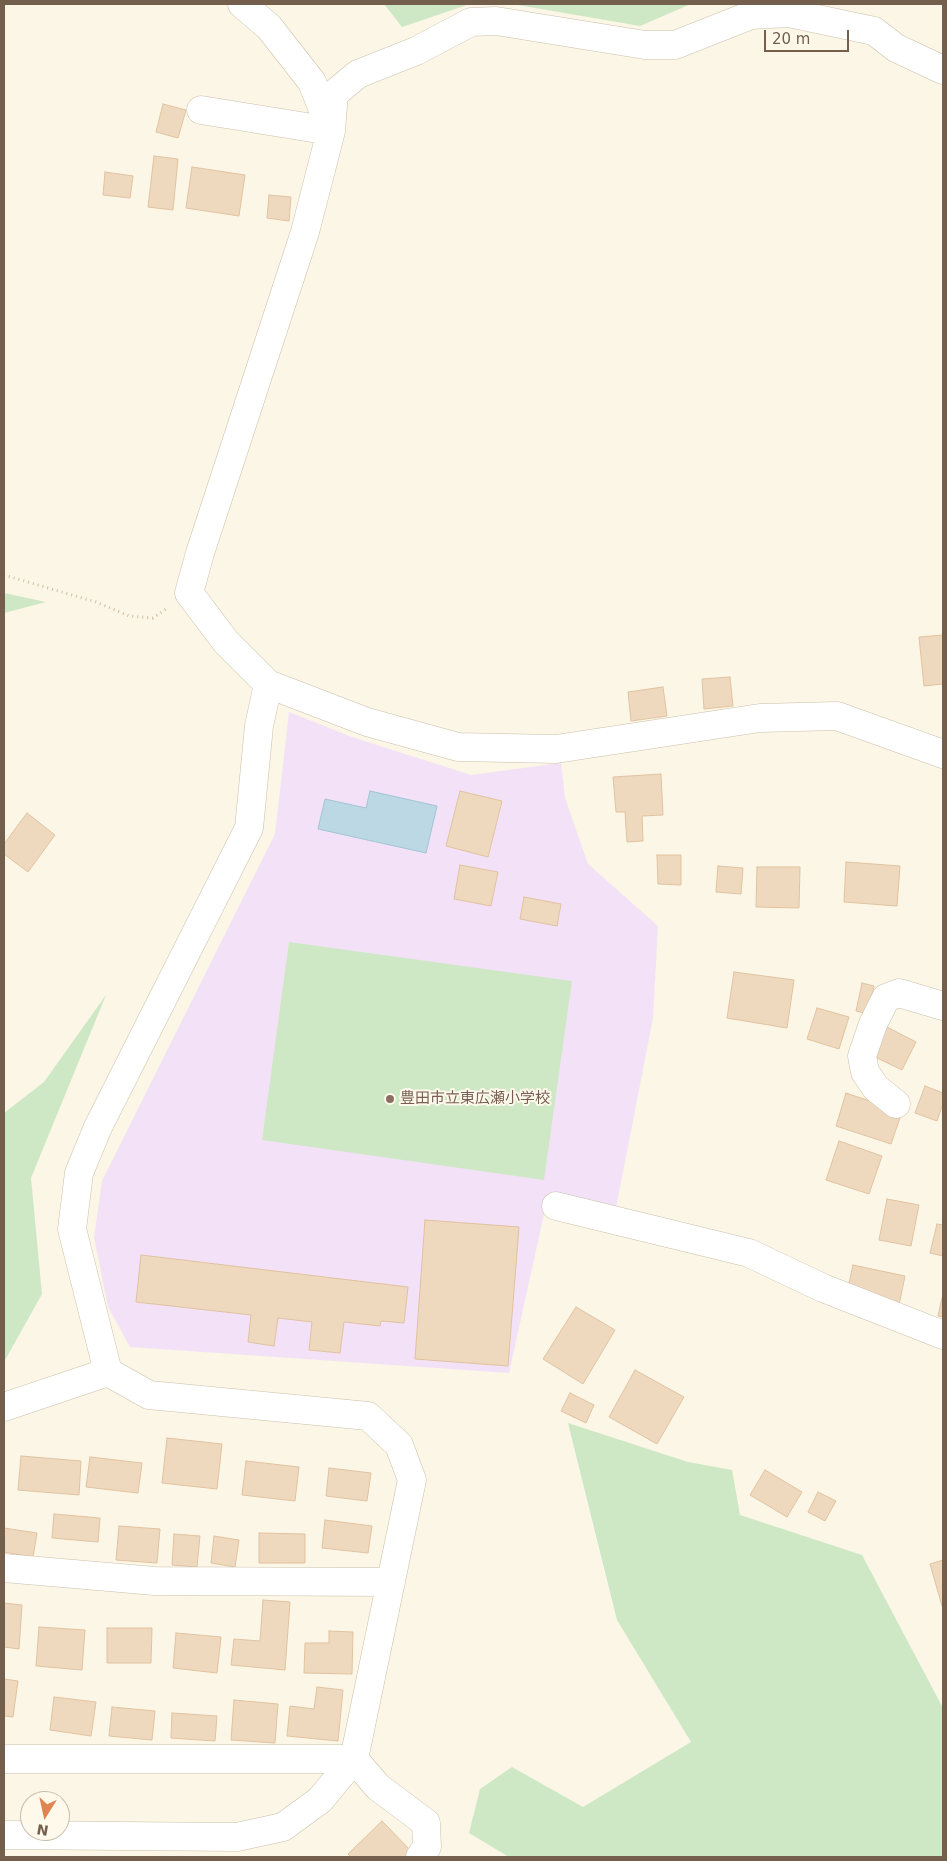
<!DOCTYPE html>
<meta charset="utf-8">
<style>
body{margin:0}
#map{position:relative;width:947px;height:1861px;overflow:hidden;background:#fbf6e5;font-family:"DejaVu Sans",sans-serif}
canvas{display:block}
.frame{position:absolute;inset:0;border:5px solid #735f4c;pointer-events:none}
.north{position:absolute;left:20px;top:1791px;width:50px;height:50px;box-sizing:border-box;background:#fef9eb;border:1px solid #c6bbab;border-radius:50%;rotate:190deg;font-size:14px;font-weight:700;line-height:20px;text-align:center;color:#735f4c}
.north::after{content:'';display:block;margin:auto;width:18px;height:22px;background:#de8551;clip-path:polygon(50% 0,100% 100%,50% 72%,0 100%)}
.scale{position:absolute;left:764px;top:30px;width:85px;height:22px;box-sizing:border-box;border:2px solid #735f4c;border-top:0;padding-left:6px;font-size:15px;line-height:18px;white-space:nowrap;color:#735f4c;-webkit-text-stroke:4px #fef9eb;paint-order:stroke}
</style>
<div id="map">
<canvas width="947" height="1861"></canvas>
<div class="frame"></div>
<div class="north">N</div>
<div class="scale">20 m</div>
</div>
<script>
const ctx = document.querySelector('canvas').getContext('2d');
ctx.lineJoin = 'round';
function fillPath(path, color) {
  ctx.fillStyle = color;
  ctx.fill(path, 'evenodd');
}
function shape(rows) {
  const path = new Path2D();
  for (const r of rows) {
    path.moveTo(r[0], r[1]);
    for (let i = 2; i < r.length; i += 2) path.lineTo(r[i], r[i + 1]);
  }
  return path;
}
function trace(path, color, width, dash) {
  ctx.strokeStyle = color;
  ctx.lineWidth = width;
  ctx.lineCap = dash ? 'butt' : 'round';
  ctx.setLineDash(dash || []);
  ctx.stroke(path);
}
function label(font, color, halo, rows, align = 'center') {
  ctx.font = font + ' "DejaVu Sans","Noto Sans JP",sans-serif';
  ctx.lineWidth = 4;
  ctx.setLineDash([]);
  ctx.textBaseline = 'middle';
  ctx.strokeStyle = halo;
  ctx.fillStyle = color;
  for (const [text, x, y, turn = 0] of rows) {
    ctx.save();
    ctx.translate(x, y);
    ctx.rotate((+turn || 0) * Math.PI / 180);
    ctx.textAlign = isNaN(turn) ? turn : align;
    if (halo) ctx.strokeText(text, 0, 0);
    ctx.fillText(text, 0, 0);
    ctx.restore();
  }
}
fillPath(shape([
 [289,712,352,737,471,775,561,763,565,798,588,864,658,926,653,1018,616,1208,548,1196,509,1373,130,1347,108,1307,94,1237,102,1181,275,834]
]), '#f3e2f7');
fillPath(shape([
 [384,4,470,4,402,27],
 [512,4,691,4,640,26],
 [4,593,46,602,4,613],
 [289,942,572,981,544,1180,262,1140],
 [106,995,31,1178,42,1294,4,1362,4,1113,44,1082],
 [568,1423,688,1462,732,1470,740,1515,862,1555,943,1708,943,1857,509,1857,469,1833,480,1789,512,1767,583,1807,691,1742,617,1620]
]), '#cee8c5');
const water = shape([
 [370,791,437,806,426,853,318,829,325,799,366,808,370,791]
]);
fillPath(water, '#bbd8e4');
trace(water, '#a2c5d5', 1);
const building = shape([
 [163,104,186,110,178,138,156,132,163,104],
 [154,156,178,159,173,210,148,207,154,156],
 [192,167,245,175,239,216,186,208,192,167],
 [105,172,133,176,130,198,103,195,105,172],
 [269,195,291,197,289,221,267,218,269,195],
 [943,635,943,684,924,686,919,637,943,635],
 [730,677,733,706,704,709,702,679,730,677],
 [663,687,667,716,631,721,628,692,663,687],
 [661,774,663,815,642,816,643,841,627,842,625,812,616,812,613,777,661,774],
 [460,791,502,801,488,857,446,846,460,791],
 [27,813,55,835,28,872,4,854,4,844,27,813],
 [657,855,681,855,681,885,658,884,657,855],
 [846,862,900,866,897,906,844,902,846,862],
 [460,865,498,872,491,906,454,899,460,865],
 [718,866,743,868,741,894,716,892,718,866],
 [757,867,800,867,799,908,756,907,757,867],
 [524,897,561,904,557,926,520,919,524,897],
 [734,972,794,980,787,1028,727,1018,734,972],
 [862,983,874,986,868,1014,856,1011,862,983],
 [817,1008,849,1017,839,1049,807,1039,817,1008],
 [887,1027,916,1042,902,1070,873,1056,887,1027],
 [925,1086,943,1093,943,1103,937,1121,915,1113,925,1086],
 [846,1093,902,1112,891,1144,836,1126,846,1093],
 [839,1141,882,1156,869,1194,826,1180,839,1141],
 [887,1199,919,1205,911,1246,879,1240,887,1199],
 [425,1220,519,1227,508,1366,415,1359,425,1220],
 [937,1224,943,1225,943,1256,930,1253,937,1224],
 [141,1255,408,1287,404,1323,381,1321,380,1326,344,1322,340,1353,309,1350,312,1322,278,1318,274,1346,248,1342,251,1315,136,1302,141,1255],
 [853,1265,905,1276,899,1305,847,1293,853,1265],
 [943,1294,943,1317,938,1316,943,1294],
 [576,1307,615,1330,583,1384,543,1359,576,1307],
 [635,1370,684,1397,657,1444,609,1417,635,1370],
 [570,1393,594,1405,586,1423,561,1411,570,1393],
 [167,1438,222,1444,217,1489,162,1483,167,1438],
 [21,1456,81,1461,79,1495,18,1490,21,1456],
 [90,1457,142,1463,138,1493,86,1487,90,1457],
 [246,1461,299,1467,295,1501,242,1495,246,1461],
 [329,1468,371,1473,367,1501,326,1496,329,1468],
 [765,1470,802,1492,787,1517,750,1495,765,1470],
 [818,1492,836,1501,825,1521,808,1512,818,1492],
 [54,1514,100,1518,98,1542,52,1538,54,1514],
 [325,1520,372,1526,368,1553,322,1548,325,1520],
 [119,1526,160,1529,157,1563,116,1560,119,1526],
 [4,1528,37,1533,33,1557,4,1552,4,1528],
 [259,1533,305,1534,305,1563,259,1563,259,1533],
 [174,1534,200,1536,197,1567,172,1565,174,1534],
 [214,1536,239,1540,235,1567,211,1563,214,1536],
 [943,1560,943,1606,942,1606,930,1564,943,1560],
 [263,1600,290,1602,285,1670,231,1665,234,1639,260,1641,263,1600],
 [4,1603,22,1605,19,1649,4,1647,4,1603],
 [39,1627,85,1630,82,1670,36,1666,39,1627],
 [107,1628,152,1628,151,1663,107,1663,107,1628],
 [329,1631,353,1632,352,1674,304,1673,305,1643,329,1643,329,1631],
 [176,1633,221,1637,217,1673,173,1668,176,1633],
 [4,1679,18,1681,13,1717,4,1716,4,1679],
 [317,1687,343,1690,338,1741,287,1736,290,1706,314,1709,317,1687],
 [54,1697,96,1702,91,1736,50,1730,54,1697],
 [234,1700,278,1704,275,1743,231,1740,234,1700],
 [112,1707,155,1711,152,1740,109,1736,112,1707],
 [172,1713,217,1716,215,1741,171,1738,172,1713],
 [382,1821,411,1851,404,1857,351,1857,348,1854,382,1821]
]);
fillPath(building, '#efd9be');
trace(building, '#e1c2a0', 1);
const minor = shape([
 [242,4,269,27,312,82,329,125],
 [943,70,896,48,874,31,789,13,751,15,675,45,645,45,496,21,471,22,416,51,358,74,334,94,331,131,305,232,200,553,189,593,226,642,268,684,367,722,458,747,556,749,760,718,837,716,943,754],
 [201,110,331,131],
 [896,1104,876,1088,865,1072,862,1056,873,1024,886,998,899,993,943,1006],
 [556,1206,749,1253,823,1288,943,1335],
 [108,1372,72,1229,79,1173,98,1127,249,828,259,726,268,684],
 [4,1407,108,1372,149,1395,368,1416,399,1445,412,1480,354,1759,320,1800,283,1827,237,1837,4,1835],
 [4,1568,155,1581,391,1582],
 [4,1759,354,1759],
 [354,1759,378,1787,426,1823,427,1847,420,1857]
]);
trace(minor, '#ccbfac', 29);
trace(shape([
 [4,575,96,602,129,616,153,618,166,609]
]), '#d4bda2', 3, [1, 4]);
trace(minor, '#fff', 28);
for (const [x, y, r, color] of [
 [390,1099,5,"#8d6e63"]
]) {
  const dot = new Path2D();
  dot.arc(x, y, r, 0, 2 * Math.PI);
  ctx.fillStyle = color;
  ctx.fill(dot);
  trace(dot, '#fef9eb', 2);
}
label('15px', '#785e54', '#fef9eb', [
 ["豊田市立東広瀬小学校",400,1099]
], 'left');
</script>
